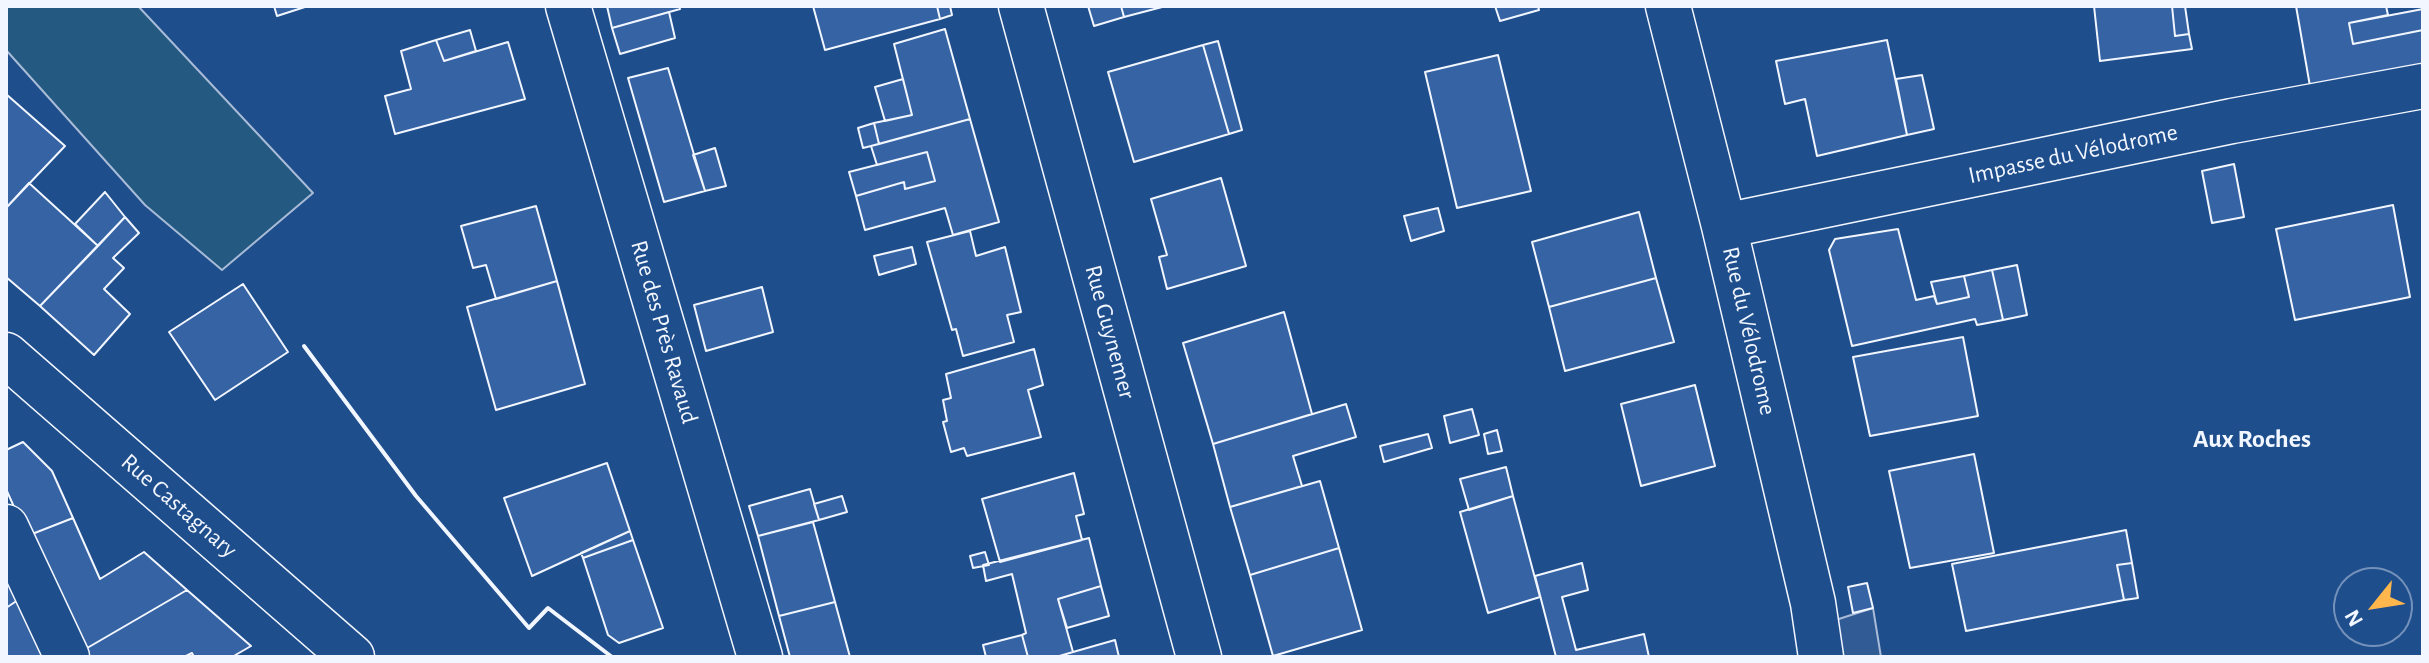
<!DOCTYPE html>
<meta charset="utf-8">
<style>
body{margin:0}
#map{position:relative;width:2429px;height:663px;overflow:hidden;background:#1f4e8c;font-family:"Alegreya Sans",sans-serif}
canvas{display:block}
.frame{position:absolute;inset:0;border:8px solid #f2f6ff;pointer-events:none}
.north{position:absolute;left:2333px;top:567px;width:80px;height:80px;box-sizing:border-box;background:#1f4e8c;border:2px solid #7391ba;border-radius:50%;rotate:240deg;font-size:22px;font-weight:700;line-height:32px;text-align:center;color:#f2f6ff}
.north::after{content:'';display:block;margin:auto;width:28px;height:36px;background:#ffb74d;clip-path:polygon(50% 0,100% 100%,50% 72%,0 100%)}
</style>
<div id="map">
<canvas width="2429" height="663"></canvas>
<div class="frame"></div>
<div class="north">N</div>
</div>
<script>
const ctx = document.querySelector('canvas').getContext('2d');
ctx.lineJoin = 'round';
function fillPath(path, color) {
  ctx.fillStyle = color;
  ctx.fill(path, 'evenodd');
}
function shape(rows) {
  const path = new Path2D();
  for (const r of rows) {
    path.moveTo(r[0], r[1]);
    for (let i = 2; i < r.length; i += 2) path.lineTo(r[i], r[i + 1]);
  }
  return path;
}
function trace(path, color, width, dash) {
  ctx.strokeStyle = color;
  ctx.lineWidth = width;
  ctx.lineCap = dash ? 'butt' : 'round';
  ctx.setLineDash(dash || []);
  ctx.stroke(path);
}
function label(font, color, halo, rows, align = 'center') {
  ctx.font = font + ' "Alegreya Sans",sans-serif';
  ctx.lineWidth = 6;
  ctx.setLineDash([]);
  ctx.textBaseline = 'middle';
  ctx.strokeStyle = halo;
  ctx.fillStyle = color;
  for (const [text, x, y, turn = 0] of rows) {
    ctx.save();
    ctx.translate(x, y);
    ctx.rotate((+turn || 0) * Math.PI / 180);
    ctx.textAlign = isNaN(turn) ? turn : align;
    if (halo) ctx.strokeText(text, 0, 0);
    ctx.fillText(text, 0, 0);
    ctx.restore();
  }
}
const green = shape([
 [6,6,138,6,313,193,222,270,145,205,6,50,6,6]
]);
fillPath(green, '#245a82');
trace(green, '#a8bbd7', 2);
const parking = shape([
 [1873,608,1881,657,1821,657,1817,626,1873,608]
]);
fillPath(parking, '#305b95');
trace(parking, '#a8bbd7', 2);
const building = shape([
 [274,6,308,6,277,16,274,6],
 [607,6,679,6,680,9,612,28,607,6],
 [813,6,937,6,940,19,825,50,813,6],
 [937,6,950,6,952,15,940,19,937,6],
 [1088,6,1121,6,1124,17,1094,26,1088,6],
 [1121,6,1166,6,1124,17,1121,6],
 [1495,6,1538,6,1539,10,1500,21,1495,6],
 [2094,6,2172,6,2175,36,2189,34,2192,49,2100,61,2094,6],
 [2172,6,2185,6,2189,34,2175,36,2172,6],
 [2296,6,2386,6,2388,15,2349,23,2353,44,2423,30,2423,71,2311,92,2296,6],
 [2423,9,2423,30,2353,44,2349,23,2423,9],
 [669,12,675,38,620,54,612,28,669,12],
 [945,29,970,119,879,144,874,123,912,115,894,44,945,29],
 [470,30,476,51,444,61,436,40,470,30],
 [436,40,444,61,508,42,525,99,395,134,385,96,411,89,401,51,436,40],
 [1887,40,1907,135,1817,156,1805,99,1785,104,1776,61,1887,40],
 [1218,41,1242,130,1229,134,1203,45,1218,41],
 [1203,45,1229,134,1134,162,1108,72,1203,45],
 [1498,55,1531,191,1457,208,1425,72,1498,55],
 [668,68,705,191,664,202,628,78,668,68],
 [1922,75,1934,129,1907,135,1896,79,1922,75],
 [903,79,912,115,885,121,875,87,903,79],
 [6,94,65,146,6,208,6,94],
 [970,119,999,222,953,235,945,208,865,230,856,196,904,182,905,189,935,181,927,152,877,165,871,146,970,119],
 [874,123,879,144,863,148,858,128,874,123],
 [715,148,726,186,705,191,693,155,715,148],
 [927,152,935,181,905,189,904,182,856,196,849,172,927,152],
 [2234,164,2244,217,2212,223,2202,171,2234,164],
 [1221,178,1246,266,1167,289,1159,257,1167,255,1151,199,1221,178],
 [29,183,98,246,40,306,6,277,6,208,29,183],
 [105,192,125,217,98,246,75,224,105,192],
 [2393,205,2410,297,2295,320,2276,229,2393,205],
 [536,206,557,281,496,299,486,265,473,268,461,226,536,206],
 [1438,208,1444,231,1411,241,1404,216,1438,208],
 [1639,212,1656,278,1549,307,1532,242,1639,212],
 [125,217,139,233,113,258,124,268,104,289,130,314,94,355,40,306,125,217],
 [1898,229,1916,300,1934,296,1937,304,1969,297,1964,276,1992,270,2003,320,1977,325,1975,319,1852,346,1829,250,1835,239,1898,229],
 [970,231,976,256,1005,247,1021,312,1007,315,1014,342,963,356,956,329,952,330,927,242,970,231],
 [912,247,916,264,879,275,874,256,912,247],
 [2017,265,2027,315,2003,320,1992,270,2017,265],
 [1964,276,1969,297,1937,304,1931,282,1964,276],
 [1656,278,1674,342,1565,371,1549,307,1656,278],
 [557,281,585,384,496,410,467,307,557,281],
 [243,284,288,352,215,400,169,332,243,284],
 [762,287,773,332,706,351,694,305,762,287],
 [1284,312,1312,414,1213,444,1183,343,1284,312],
 [1963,337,1978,416,1870,436,1853,357,1963,337],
 [1034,349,1043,385,1028,390,1041,437,967,456,964,448,951,452,943,422,947,421,943,400,951,398,946,374,1034,349],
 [1695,385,1715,466,1641,486,1621,404,1695,385],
 [1346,404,1356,437,1293,456,1302,486,1230,507,1213,444,1346,404],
 [1472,409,1479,435,1450,443,1444,416,1472,409],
 [1497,430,1502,451,1488,454,1484,434,1497,430],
 [1428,434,1432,448,1384,462,1380,446,1428,434],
 [23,442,52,471,73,518,27,536,6,489,6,450,23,442],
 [1974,454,1994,553,1910,568,1889,471,1974,454],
 [607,463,630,531,532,576,504,498,607,463],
 [1506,467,1513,496,1469,510,1460,479,1506,467],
 [1074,473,1084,514,1076,516,1082,540,1000,562,982,499,1074,473],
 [1320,481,1339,548,1250,575,1230,507,1320,481],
 [810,489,819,520,758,536,749,506,810,489],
 [842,496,847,512,819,520,814,504,842,496],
 [1513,496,1540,597,1488,613,1460,512,1513,496],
 [73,518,100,579,144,552,187,590,82,651,27,536,73,518],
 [813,522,835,602,779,616,758,536,813,522],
 [2126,530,2132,563,2117,565,2124,600,1966,631,1952,564,2126,530],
 [630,531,633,540,583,558,581,553,630,531],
 [1089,538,1101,586,1058,599,1073,652,1056,657,1028,657,1022,635,1026,633,1012,574,986,581,983,565,1089,538],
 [633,540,663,628,619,643,608,635,583,558,633,540],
 [1339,548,1362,630,1273,656,1250,575,1339,548],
 [985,552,989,565,973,568,970,556,985,552],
 [1582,563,1588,590,1562,597,1576,650,1644,634,1649,657,1556,657,1535,576,1582,563],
 [2132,563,2138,598,2124,600,2117,565,2132,563],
 [6,567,21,598,6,608,6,567],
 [1867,583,1873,608,1853,613,1848,587,1867,583],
 [1101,586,1109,616,1067,628,1058,599,1101,586],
 [187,590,251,646,232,657,194,657,192,653,184,657,84,657,82,651,187,590],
 [21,598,48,657,6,657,6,608,21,598],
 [835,602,850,657,790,657,779,616,835,602],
 [1022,635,1028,657,986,657,983,645,1022,635],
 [1115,640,1119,657,1056,657,1073,652,1115,640]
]);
fillPath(building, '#3563a3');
trace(building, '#f2f6ff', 2);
const street = shape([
 [568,6,760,657],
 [1021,6,1199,657],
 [1668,6,1724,226,1813,603,1821,657],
 [1724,226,2232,121,2423,86],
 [6,527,67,657]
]);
const secondary = shape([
 [6,355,352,657]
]);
trace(street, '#f2f6ff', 47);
trace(secondary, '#f2f6ff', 47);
trace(street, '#1f4e8c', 44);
trace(secondary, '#1f4e8c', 44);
trace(shape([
 [304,346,416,496,529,628,548,608,612,657]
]), '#f2f6ff', 4);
label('24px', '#f2f6ff', '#1f4e8c', [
 ["Impasse du Vélodrome",2073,154,-12],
 ["Rue du Vélodrome",1749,331,77],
 ["Rue des Près Ravaud",664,332,74],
 ["Rue Guynemer",1110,332,75],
 ["Rue Castagnary",179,506,41]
]);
label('bold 26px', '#f2f6ff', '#1f4e8c', [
 ["Aux Roches",2252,439]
]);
</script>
